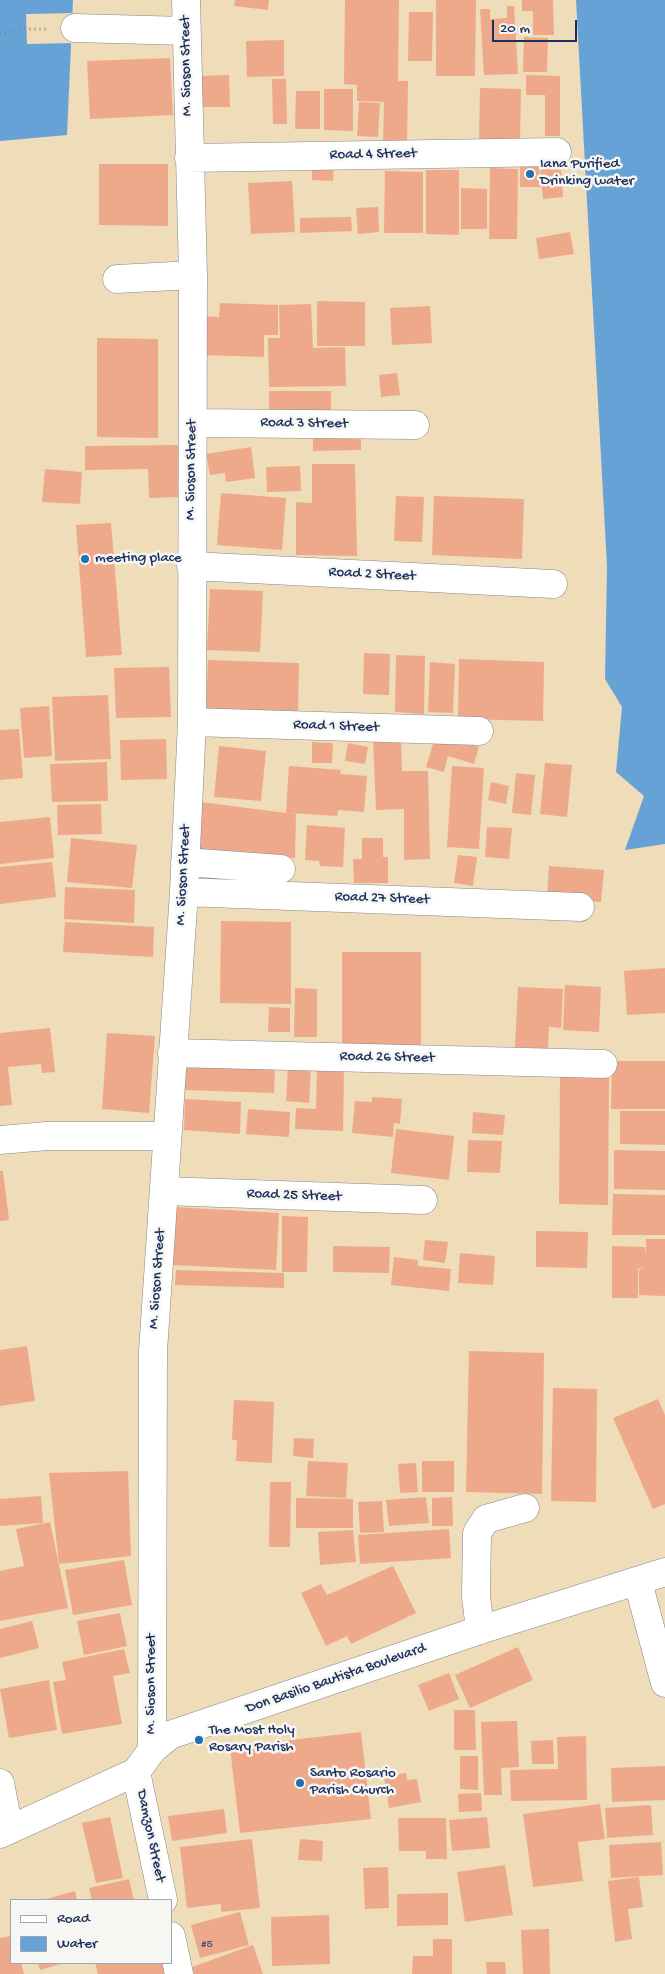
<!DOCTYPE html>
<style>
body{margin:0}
#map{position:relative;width:665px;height:1974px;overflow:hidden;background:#efdcb9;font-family:"Gochi Hand",sans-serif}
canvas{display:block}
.legend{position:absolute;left:10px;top:1899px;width:162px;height:65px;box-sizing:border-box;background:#f6f6f2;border:1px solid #9ea6b7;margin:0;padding:6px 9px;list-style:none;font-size:15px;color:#1b2f5e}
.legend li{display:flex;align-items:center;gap:10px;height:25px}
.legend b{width:25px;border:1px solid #9ea6b7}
.scale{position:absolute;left:492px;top:20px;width:85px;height:22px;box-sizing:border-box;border:2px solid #1b2f5e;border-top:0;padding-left:6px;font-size:15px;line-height:18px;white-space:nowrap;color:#1b2f5e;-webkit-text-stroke:4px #f6f6f2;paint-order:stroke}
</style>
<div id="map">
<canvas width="665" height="1974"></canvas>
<ul class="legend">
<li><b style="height:6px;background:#fff"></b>Road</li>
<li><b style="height:14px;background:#67a2d7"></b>Water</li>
</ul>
<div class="scale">20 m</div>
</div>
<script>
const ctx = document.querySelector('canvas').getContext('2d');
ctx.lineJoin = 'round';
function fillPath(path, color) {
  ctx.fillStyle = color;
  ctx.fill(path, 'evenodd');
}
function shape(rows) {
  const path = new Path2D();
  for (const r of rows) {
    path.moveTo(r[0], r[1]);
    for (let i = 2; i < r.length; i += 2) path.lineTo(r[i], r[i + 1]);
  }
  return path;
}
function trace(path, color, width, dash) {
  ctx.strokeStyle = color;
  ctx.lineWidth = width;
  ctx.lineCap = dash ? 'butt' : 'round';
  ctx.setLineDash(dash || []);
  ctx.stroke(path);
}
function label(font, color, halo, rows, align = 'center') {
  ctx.font = font + ' "Gochi Hand",sans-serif';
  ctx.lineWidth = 5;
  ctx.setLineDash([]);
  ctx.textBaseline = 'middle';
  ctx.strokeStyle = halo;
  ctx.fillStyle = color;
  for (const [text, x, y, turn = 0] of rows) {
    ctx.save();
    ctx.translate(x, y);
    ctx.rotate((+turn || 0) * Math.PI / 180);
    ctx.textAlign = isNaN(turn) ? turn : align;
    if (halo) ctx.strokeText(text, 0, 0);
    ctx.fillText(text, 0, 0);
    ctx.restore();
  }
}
fillPath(shape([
 [0,0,73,0,67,135,0,141],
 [576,0,665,0,665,844,625,850,644,796,616,772,622,707,605,679,607,566]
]), '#67a2d7');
fillPath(shape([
 [75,13,73,43,27,44,26,14]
]), '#efdcb9');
fillPath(shape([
 [235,0,269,0,268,10,234,6],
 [345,0,399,0,398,81,408,81,407,145,383,145,384,102,357,101,357,85,344,84],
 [436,0,476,0,475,76,436,76],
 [522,0,553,0,554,35,533,35,533,11,522,11],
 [507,6,514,6,518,74,484,75,480,9,490,9,490,19,507,18],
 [409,12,433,12,432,61,408,61],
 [524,37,548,38,547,72,523,72],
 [284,40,284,76,247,77,246,41],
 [170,58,173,115,90,119,87,61],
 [229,75,230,107,198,107,198,76],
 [526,75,560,76,560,136,545,136,545,95,526,95],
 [272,79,286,79,287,124,273,124],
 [480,88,521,89,520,141,479,141],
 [324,89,353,89,353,131,324,130],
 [296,91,320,91,320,129,295,129],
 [359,102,380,103,378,137,357,136],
 [560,158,563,197,543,199,539,159],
 [538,160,541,187,520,187,520,161],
 [99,164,168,164,168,226,99,225],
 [312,164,334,164,333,181,312,180],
 [490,168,518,169,517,239,489,239],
 [426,170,459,170,459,235,426,234],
 [385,171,423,172,423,233,384,233],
 [292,181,295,232,251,234,248,183],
 [461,188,487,189,487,229,461,229],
 [378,207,379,232,358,234,356,208],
 [351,217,352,231,300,233,300,218],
 [570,232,574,254,539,259,536,238],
 [317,301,365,302,365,346,317,346],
 [220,303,278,305,278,335,264,335,264,357,202,355,203,316,219,317],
 [311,304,313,348,345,347,346,386,269,387,268,338,280,338,279,305],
 [430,306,432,343,392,345,390,308],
 [97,338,158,339,158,438,97,437],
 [397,373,400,395,381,397,379,375],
 [269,391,331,391,331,415,269,415],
 [361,431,361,450,313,451,313,432],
 [179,445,180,497,149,498,148,469,85,470,85,446],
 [251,447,255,478,226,482,225,473,210,475,206,454],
 [312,464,355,464,357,556,296,555,296,502,312,503],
 [300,466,301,491,267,492,266,467],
 [45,469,82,472,80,504,42,502],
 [221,493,286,498,282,550,217,545],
 [396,496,424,497,422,542,394,541],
 [434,496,524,499,522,559,432,555],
 [111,523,122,655,86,657,76,525],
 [210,589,263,591,260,652,207,650],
 [364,653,390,654,389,695,363,694],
 [396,655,425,656,424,714,395,712],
 [459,659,544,662,543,721,458,719],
 [208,660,299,663,298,715,206,712],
 [430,662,455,664,453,713,428,712],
 [169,667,171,717,116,718,114,668],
 [108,695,111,759,55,761,52,697],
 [49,706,52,756,24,758,20,708],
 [19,729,23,778,0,780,0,730],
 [436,734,479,747,474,764,448,756,444,772,426,767],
 [401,738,402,771,428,771,430,859,404,860,404,809,376,810,373,739],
 [166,739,167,779,121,780,120,740],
 [312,742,333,743,332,763,312,763],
 [348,743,368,747,365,764,345,761],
 [219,746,266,751,261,801,214,797],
 [107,762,108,801,52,802,50,764],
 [545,763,572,765,567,817,540,814],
 [289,766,341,770,340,774,367,776,364,812,338,810,337,816,290,813,296,814,295,858,198,850,201,802,286,813],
 [452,766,484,768,479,849,447,847],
 [516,773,535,775,531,815,512,813],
 [491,782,509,786,506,804,488,800],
 [101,804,102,834,58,835,57,805],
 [50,817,54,858,0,864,0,822],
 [307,825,345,828,343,867,320,866,319,861,305,860],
 [487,827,512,828,509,859,485,857],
 [71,838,137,845,132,888,67,882],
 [362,838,383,838,383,857,388,857,388,883,354,883,353,859,362,859],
 [458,855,477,857,473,886,454,883],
 [52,862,56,897,0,904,0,867],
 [549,866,604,870,601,902,547,898],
 [65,887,135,890,134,923,64,919],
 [221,921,291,922,291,1004,220,1003],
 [65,922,154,927,153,957,63,952],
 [342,952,421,952,421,1052,342,1051],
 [665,968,665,1013,627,1015,624,971],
 [565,985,601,987,599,1032,563,1030],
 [518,987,563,989,561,1028,549,1027,548,1049,515,1047],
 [295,988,317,989,317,1037,294,1037],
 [269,1007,290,1008,290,1032,268,1032],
 [50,1028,55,1072,42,1073,41,1064,8,1067,12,1105,0,1106,0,1033],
 [107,1033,155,1036,149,1113,102,1109],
 [612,1061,665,1061,665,1109,611,1109],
 [184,1064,275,1067,274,1093,183,1090],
 [288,1065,311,1066,309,1103,286,1101],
 [317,1066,344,1067,343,1131,295,1129,296,1108,316,1109],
 [560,1076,609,1076,608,1205,559,1204],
 [372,1097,402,1099,400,1124,394,1123,393,1137,352,1133,355,1101,372,1102],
 [185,1099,241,1102,240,1134,184,1130],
 [248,1109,290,1112,289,1137,246,1134],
 [620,1111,665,1111,665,1145,620,1144],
 [473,1112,505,1115,503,1135,472,1133],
 [396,1129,454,1136,449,1180,391,1173],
 [468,1140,502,1141,500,1173,467,1172],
 [614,1150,665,1151,665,1190,614,1189],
 [0,1171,3,1171,9,1220,0,1221],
 [613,1194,665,1195,665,1235,612,1235],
 [174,1207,279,1213,276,1270,172,1265],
 [282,1216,308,1217,307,1272,282,1272],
 [536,1231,588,1232,587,1268,536,1267],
 [646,1239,665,1239,665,1296,639,1295,639,1269,645,1268,638,1268,638,1298,612,1298,612,1246,645,1247,646,1256],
 [425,1240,448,1242,445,1263,423,1260],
 [333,1246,390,1247,389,1273,333,1272],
 [460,1253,495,1256,493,1285,458,1283],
 [394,1257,418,1260,418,1266,451,1269,449,1291,391,1285],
 [176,1270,284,1273,284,1288,175,1285],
 [27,1346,35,1401,0,1406,0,1350],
 [469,1351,544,1353,542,1494,466,1492],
 [553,1388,597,1389,596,1502,551,1501],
 [658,1399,665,1415,665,1504,653,1509,613,1418],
 [234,1400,274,1402,272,1463,236,1461,237,1440,232,1440],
 [294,1438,314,1439,313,1458,293,1456],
 [308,1461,348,1463,346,1498,306,1496],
 [422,1461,454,1461,454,1492,422,1492],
 [416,1463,418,1492,400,1493,398,1464],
 [128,1471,131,1556,59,1564,49,1473],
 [270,1482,291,1482,290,1547,269,1547],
 [41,1496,43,1523,0,1526,0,1499],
 [426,1497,429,1523,389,1526,386,1500],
 [452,1497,453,1526,432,1526,432,1498],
 [296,1498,353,1499,353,1528,296,1528],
 [382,1501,384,1532,360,1533,358,1502],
 [50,1522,68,1608,0,1621,0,1571,24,1566,16,1529],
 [449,1529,451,1558,360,1564,358,1535],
 [353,1530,356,1562,320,1565,318,1532],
 [124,1560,132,1605,73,1615,65,1570],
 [393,1566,416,1613,351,1644,347,1636,326,1646,301,1593,321,1584,327,1595],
 [120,1613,127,1646,84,1655,77,1621],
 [32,1621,39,1648,0,1658,0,1629],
 [518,1647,533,1680,470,1708,455,1675],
 [124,1649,130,1673,113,1676,122,1724,62,1734,53,1682,66,1680,62,1662],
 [449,1673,459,1699,429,1711,418,1685],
 [49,1680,57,1730,9,1738,0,1689],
 [454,1710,475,1710,476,1750,454,1750],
 [517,1721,519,1767,501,1768,502,1795,484,1795,481,1722],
 [361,1732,371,1819,240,1833,230,1747],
 [586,1736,587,1800,511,1801,510,1770,558,1769,557,1737],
 [553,1740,554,1764,532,1764,531,1741],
 [460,1756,478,1756,478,1790,460,1789],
 [665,1766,665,1800,612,1802,611,1768],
 [406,1773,407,1780,417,1779,421,1802,389,1808,384,1777],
 [481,1793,482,1811,459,1812,458,1794],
 [600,1804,605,1839,578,1842,583,1881,533,1887,523,1814],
 [651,1805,653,1835,607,1838,605,1808],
 [224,1809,227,1833,172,1841,168,1816],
 [110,1817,123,1878,96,1883,82,1823],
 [487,1817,490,1848,452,1851,449,1820],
 [398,1818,446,1818,447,1859,426,1859,426,1851,399,1851],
 [252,1839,260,1908,221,1912,221,1904,187,1908,180,1847],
 [300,1839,323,1841,322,1861,298,1860],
 [661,1842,663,1875,611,1878,609,1845],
 [505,1865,513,1915,465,1922,457,1872],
 [388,1867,389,1908,365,1909,363,1868],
 [639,1877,643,1907,628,1909,632,1939,615,1942,608,1881],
 [129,1879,134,1900,92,1900,89,1888],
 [75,1891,77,1900,43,1900],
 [448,1893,448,1925,397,1926,397,1894],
 [240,1912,249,1945,200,1958,191,1925],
 [329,1915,330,1964,272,1966,271,1917],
 [549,1929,550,1974,523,1974,521,1930],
 [11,1936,11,1963,21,1963,24,1974,0,1974,0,1938],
 [433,1939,452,1939,452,1974,412,1974,413,1956,433,1956],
 [253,1945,263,1974,194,1974,192,1967],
 [486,1962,505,1962,506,1974,487,1974],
 [38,1963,64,1963,40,1970],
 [95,1963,165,1963,168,1974,98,1974]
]), '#eea98b');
const minor = shape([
 [75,28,186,31],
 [189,158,557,152],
 [117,279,193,275],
 [193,423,415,425],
 [191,566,553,584],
 [192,722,479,731],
 [185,862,281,869],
 [184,892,580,907],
 [172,1053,603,1064],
 [0,1140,47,1136,166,1136],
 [164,1191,423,1200],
 [638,1582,665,1683],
 [480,1630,476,1596,477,1533,486,1519,525,1508],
 [152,1750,153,1351,184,892,192,722,193,275,186,0],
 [136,1772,163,1900],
 [0,1783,9,1830],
 [171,1936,179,1974]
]);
const major = shape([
 [0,1834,136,1772,152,1750,170,1735,480,1630,665,1572]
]);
trace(minor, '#85868c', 29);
trace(major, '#85868c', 29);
trace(shape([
 [0,34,26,29,47,29]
]), '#85868c', 3, [1, 4]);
trace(minor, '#fff', 28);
trace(major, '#fff', 28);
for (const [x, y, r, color] of [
 [530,174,5,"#1f6fb2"],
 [85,559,5,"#1f6fb2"],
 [199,1740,5,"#1f6fb2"],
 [300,1783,5,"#1f6fb2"]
]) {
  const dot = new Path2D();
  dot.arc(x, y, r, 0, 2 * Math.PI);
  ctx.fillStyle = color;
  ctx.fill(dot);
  trace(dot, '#f6f6f2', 2);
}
label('12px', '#504e69', null, [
 ["#5",207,1945]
]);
label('15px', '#1b2f5e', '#f6f6f2', [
 ["M. Sioson Street",187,66,-91],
 ["Road 4 Street",373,155,-1],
 ["Road 3 Street",304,424,1],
 ["M. Sioson Street",192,470,-89],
 ["Road 2 Street",372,575,3],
 ["Road 1 Street",336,727,2],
 ["M. Sioson Street",184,875,-87],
 ["Road 27 Street",382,899,2],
 ["Road 26 Street",387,1058,1],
 ["Road 25 Street",294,1196,2],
 ["M. Sioson Street",158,1279,-86],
 ["Don Basilio Bautista Boulevard",336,1679,-19],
 ["M. Sioson Street",152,1684,-90],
 ["Damzon Street",150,1836,78]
]);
label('15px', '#1b2f5e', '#f6f6f2', [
 ["Iana Purified",540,165],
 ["Drinking water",540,182],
 ["meeting place",95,559],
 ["The Most Holy",209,1731],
 ["Rosary Parish",209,1748],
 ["Santo Rosario",310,1774],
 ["Parish Church",310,1791]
], 'left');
</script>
